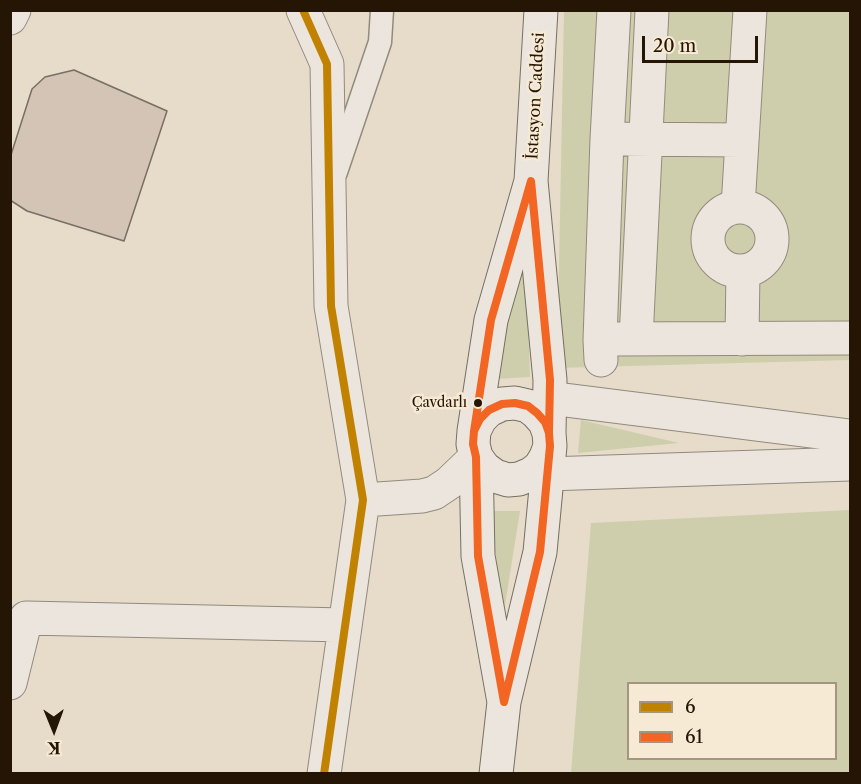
<!DOCTYPE html>
<meta charset="utf-8">
<style>
body{margin:0}
#map{position:relative;width:861px;height:784px;overflow:hidden;background:#e7dcca;font-family:"Libre Caslon Text",serif}
canvas{display:block}
.frame{position:absolute;inset:0;border:12px solid #251504;pointer-events:none}
.legend{position:absolute;left:627px;top:682px;width:210px;height:78px;box-sizing:border-box;background:#f7ead5;border:2px solid #a39581;margin:0;padding:8px 10px;list-style:none;font-size:18px;color:#251504}
.legend li{display:flex;align-items:center;gap:12px;height:30px}
.legend b{width:30px;border:2px solid #a39581}
.north{position:absolute;left:24px;top:700px;width:60px;height:60px;-webkit-text-stroke:4px #f7ead5;paint-order:stroke;rotate:179deg;font-size:16px;font-weight:700;line-height:24px;text-align:center;color:#251504}
.north::after{content:'';display:block;margin:auto;width:21px;height:27px;background:#251504;clip-path:polygon(50% 0,100% 100%,50% 72%,0 100%)}
.scale{position:absolute;left:642px;top:36px;width:116px;height:27px;box-sizing:border-box;border:3px solid #251504;border-top:0;padding-left:8px;font-size:18px;line-height:21px;white-space:nowrap;color:#251504;-webkit-text-stroke:4px #f7ead5;paint-order:stroke}
</style>
<div id="map">
<canvas width="861" height="784"></canvas>
<div class="frame"></div>
<ul class="legend">
<li><b style="height:8px;background:#c28201"></b>6</li>
<li><b style="height:8px;background:#f26522"></b>61</li>
</ul>
<div class="north">K</div>
<div class="scale">20 m</div>
</div>
<script>
const ctx = document.querySelector('canvas').getContext('2d');
ctx.lineJoin = 'round';
function fillPath(path, color) {
  ctx.fillStyle = color;
  ctx.fill(path, 'evenodd');
}
function shape(rows) {
  const path = new Path2D();
  for (const r of rows) {
    if (r.length === 3) {
      path.moveTo(r[0] + r[2], r[1]);
      path.arc(r[0], r[1], r[2], 0, 2 * Math.PI);
      continue;
    }
    path.moveTo(r[0], r[1]);
    for (let i = 2; i < r.length; i += 2) path.lineTo(r[i], r[i + 1]);
  }
  return path;
}
function trace(path, color, width, dash) {
  ctx.strokeStyle = color;
  ctx.lineWidth = width;
  ctx.lineCap = dash ? 'butt' : 'round';
  ctx.setLineDash(dash || []);
  ctx.stroke(path);
}
function label(font, color, halo, rows, align = 'center') {
  ctx.font = font + ' "Libre Caslon Text",serif';
  ctx.lineWidth = 5;
  ctx.setLineDash([]);
  ctx.textBaseline = 'middle';
  ctx.strokeStyle = halo;
  ctx.fillStyle = color;
  for (const [text, x, y, turn = 0] of rows) {
    ctx.save();
    ctx.translate(x, y);
    ctx.rotate((+turn || 0) * Math.PI / 180);
    ctx.textAlign = isNaN(turn) ? turn : align;
    if (halo) ctx.strokeText(text, 0, 0);
    ctx.fillText(text, 0, 0);
    ctx.restore();
  }
}
fillPath(shape([
 [564,11,850,11,850,360,557,368],
 [525,237,530,377,496,379,520,254],
 [581,420,679,443,578,453],
 [850,510,850,773,571,773,591,523],
 [628,684,836,684,836,758,628,758],
 [489,511,520,511,504,611]
]), '#ceceac');
const building = shape([
 [74,70,167,111,124,241,27,211,10,200,10,158,32,89,45,77,74,70]
]);
fillPath(building, '#d3c4b6');
trace(building, '#766f63', 1.5);
const lane = shape([
 [336,172,380,42,382,10]
]);
const street = shape([
 [303,10,327,64,331,306,363,500,324,774],
 [10,18,14,10],
 [624,139,742,140],
 [740,239,32],
 [738,207,750,10],
 [615,339,850,338],
 [636,339,652,10],
 [742,339,743,271],
 [601,360,600,340,607,139,614,10],
 [549,398,850,436],
 [547,474,850,464],
 [363,500,422,496,434,493,449,483,476,457],
 [10,683,26,618,345,625]
]);
const secondary = shape([
 [531,181,541,10],
 [474,431,480,419,489,410,502,404,515,403,528,406,537,413,545,422,549,433,550,446,540,552,504,702,478,556,476,457,473,444,474,431,491,320,531,181,550,380,549,433],
 [476,457,484,468,495,476,508,480,519,479,531,474,540,467,546,457,550,446],
 [496,774,504,702]
]);
trace(lane, '#928a7d', 25);
trace(street, '#928a7d', 35);
trace(secondary, '#766f63', 35);
trace(lane, '#ebe5dd', 22);
trace(street, '#ebe5dd', 33);
trace(secondary, '#ebe5dd', 33);
trace(shape([
 [303,10,327,64,331,306,363,500,324,774]
]), '#c28201', 8);
trace(shape([
 [474,431,480,419,489,410,502,404,515,403,528,406,537,413,545,422,549,433,550,446,540,552,504,702,478,556,476,457,473,444,474,431,491,320,531,181,550,380,549,433]
]), '#f26522', 8);
for (const [x, y, r, color] of [
 [478,403,5,"#251504"]
]) {
  const dot = new Path2D();
  dot.arc(x, y, r, 0, 2 * Math.PI);
  ctx.fillStyle = color;
  ctx.fill(dot);
  trace(dot, '#f7ead5', 2);
}
label('14px', '#251504', '#f7ead5', [
 ["Çavdarlı",467,403]
], 'right');
label('16px', '#251504', '#f7ead5', [
 ["İstasyon Caddesi",536,96,-87]
]);
</script>
